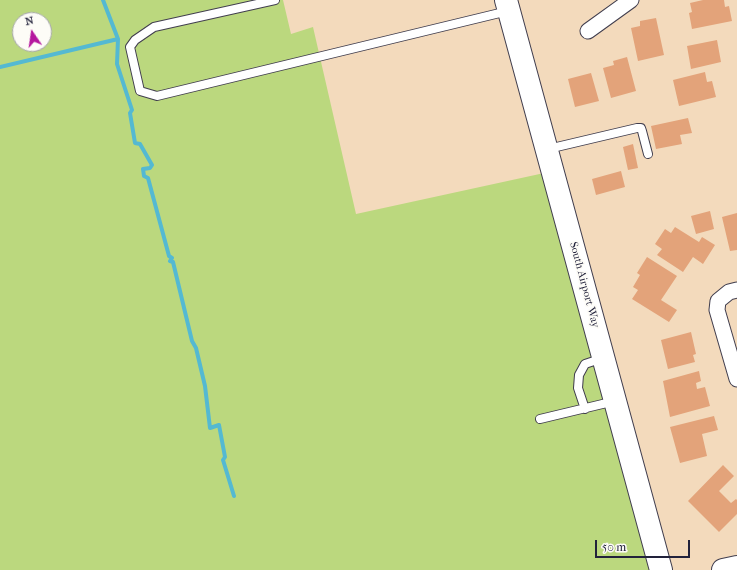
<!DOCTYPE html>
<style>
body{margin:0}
#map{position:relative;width:737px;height:570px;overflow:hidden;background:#f3dabc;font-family:"IM FELL French Canon",serif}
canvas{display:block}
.north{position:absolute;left:12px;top:12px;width:40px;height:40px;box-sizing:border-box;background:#fdfcf7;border:1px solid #a5a5ac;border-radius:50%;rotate:347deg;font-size:11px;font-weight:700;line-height:16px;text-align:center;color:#22223b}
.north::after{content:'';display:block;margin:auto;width:14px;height:18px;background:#b5179e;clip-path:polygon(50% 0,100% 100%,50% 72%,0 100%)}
.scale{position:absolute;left:595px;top:540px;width:95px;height:18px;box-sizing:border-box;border:2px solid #22223b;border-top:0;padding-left:5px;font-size:12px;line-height:14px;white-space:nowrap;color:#22223b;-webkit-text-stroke:3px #fdfcf7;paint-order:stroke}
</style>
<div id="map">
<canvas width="737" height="570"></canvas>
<div class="north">N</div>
<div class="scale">50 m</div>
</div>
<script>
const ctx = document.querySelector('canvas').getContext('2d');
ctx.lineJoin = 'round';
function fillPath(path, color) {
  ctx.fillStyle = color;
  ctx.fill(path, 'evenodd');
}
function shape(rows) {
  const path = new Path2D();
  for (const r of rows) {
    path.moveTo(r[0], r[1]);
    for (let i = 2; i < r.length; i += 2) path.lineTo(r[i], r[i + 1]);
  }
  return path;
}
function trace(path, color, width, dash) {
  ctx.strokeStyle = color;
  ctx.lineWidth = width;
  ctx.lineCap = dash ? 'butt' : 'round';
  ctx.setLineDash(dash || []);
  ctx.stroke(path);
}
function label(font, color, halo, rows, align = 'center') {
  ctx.font = font + ' "IM FELL French Canon",serif';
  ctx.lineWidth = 3.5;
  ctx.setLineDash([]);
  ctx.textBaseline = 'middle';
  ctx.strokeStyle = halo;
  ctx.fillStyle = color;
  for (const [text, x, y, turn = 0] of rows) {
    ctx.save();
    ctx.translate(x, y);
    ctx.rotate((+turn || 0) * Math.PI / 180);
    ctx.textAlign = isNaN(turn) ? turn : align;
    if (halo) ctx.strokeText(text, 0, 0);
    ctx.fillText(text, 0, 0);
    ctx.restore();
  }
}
fillPath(shape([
 [0,0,283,0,291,34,313,27,356,214,558,170,670,570,0,570],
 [20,20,44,20,44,44,20,44]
]), '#bbd87e');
trace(shape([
 [103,0,118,39,117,64,132,110,130,113,135,143,140,144,152,165,150,168,143,169,144,176,148,178,169,256,172,258,170,261,173,262,192,341,196,348,205,386,210,428,219,425,225,457,223,460,234,496],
 [0,67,118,39]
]), '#54b9d2', 4);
fillPath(shape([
 [703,0,724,0,725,7,729,6,732,21,692,29,689,13,692,12,690,3],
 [656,18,664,55,638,61,631,28,640,26,640,21],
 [717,40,721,62,691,69,687,46],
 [627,57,636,91,611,98,603,68,614,65,613,61],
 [705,72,707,82,712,81,716,97,679,106,673,80],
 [591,73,599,101,575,107,568,79],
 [688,118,692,133,680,135,682,144,656,149,651,126],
 [633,144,638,168,628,170,623,147],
 [621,171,625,187,596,195,592,179],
 [710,211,714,229,696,234,691,216],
 [737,213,737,250,730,251,722,217],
 [675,227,699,242,702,237,715,245,703,264,693,257,683,272,657,255,662,249,655,244,665,229,671,233],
 [647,257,677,276,661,300,677,310,669,322,632,299,638,290,633,287,640,275,637,273],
 [691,332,696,354,693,355,695,362,668,369,661,340],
 [699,371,701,381,696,383,697,389,705,387,710,406,670,417,663,381],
 [714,416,718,430,702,434,707,456,680,463,670,427],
 [723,465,734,476,719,491,731,503,736,499,737,500,737,514,719,532,688,501]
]), '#e3a37a');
const lane = shape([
 [275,0,154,27,135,40,130,47,140,91,157,96,508,11],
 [548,149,637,128,641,128,642,131,648,154],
 [585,409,578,388,579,375,585,364,603,358],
 [540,419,615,401]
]);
const street = shape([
 [588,31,631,0],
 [737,290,729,292,718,301,717,310,737,379]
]);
const secondary = shape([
 [506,0,661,570],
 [723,570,737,567]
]);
trace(lane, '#413e4e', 10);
trace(street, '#413e4e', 17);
trace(secondary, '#413e4e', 24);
trace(lane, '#fff', 8);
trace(street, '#fff', 15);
trace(secondary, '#fff', 22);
label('11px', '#22223b', '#fdfcf7', [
 ["South Airport Way",584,285,75]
]);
</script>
